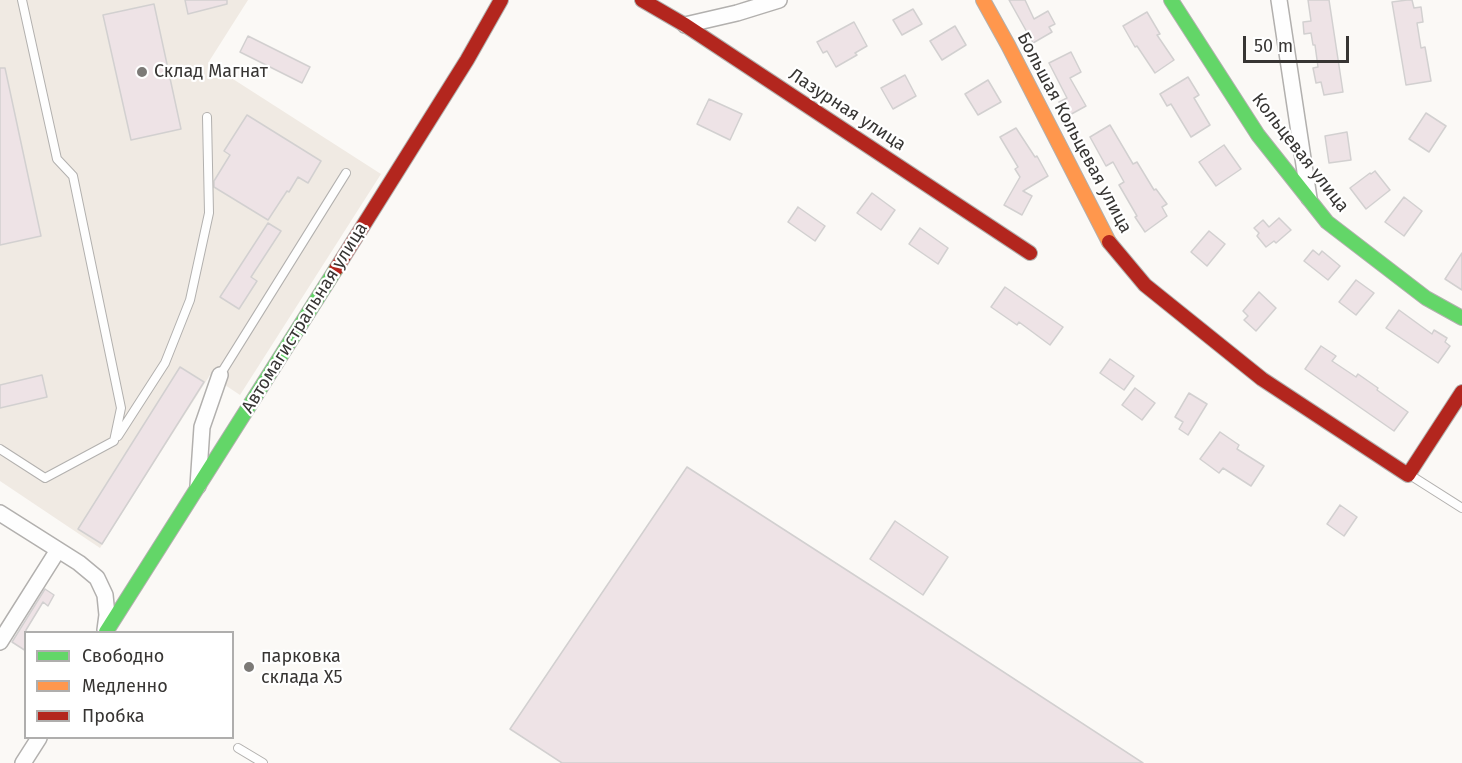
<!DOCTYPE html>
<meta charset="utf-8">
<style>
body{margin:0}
#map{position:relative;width:1462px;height:763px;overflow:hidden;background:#fbf9f6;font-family:"Fira Sans",sans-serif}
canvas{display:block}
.legend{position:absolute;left:24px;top:631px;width:210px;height:108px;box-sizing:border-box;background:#fff;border:2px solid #afaead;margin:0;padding:8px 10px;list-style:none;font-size:18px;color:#373533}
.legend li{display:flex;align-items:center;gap:12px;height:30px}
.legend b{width:30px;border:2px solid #afaead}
.scale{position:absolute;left:1243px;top:36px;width:106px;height:27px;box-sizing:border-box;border:3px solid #373533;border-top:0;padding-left:8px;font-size:18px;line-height:21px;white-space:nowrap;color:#373533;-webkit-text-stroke:4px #fff;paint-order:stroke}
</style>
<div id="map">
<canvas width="1462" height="763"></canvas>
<ul class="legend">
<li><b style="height:8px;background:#63d668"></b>Свободно</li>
<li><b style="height:8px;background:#ff974d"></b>Медленно</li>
<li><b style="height:8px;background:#b3261e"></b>Пробка</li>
</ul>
<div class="scale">50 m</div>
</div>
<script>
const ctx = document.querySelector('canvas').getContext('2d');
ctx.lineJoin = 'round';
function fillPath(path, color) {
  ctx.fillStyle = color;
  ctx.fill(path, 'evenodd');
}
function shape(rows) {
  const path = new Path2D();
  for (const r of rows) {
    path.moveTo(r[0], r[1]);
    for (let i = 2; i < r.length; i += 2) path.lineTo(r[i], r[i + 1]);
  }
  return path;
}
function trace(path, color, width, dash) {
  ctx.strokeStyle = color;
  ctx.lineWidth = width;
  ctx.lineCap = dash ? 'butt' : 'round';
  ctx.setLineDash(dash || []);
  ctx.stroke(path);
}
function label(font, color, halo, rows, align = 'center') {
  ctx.font = font + ' "Fira Sans",sans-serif';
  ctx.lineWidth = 4.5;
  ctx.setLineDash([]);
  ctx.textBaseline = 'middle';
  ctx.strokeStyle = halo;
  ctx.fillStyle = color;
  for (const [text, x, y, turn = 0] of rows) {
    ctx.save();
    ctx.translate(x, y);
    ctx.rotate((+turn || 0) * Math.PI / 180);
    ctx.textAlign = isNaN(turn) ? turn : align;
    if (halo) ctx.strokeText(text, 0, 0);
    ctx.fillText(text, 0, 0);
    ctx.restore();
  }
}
fillPath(shape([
 [0,0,248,0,208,63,381,174,240,395,210,375,100,548,0,481]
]), '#f0eae3');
const building = shape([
 [185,0,227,0,227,4,188,14,185,0],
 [1009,0,1025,0,1034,19,1048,11,1055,24,1049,27,1052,32,1033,43,1009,0],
 [1308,0,1329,0,1343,92,1324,95,1321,82,1316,83,1313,68,1318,67,1315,45,1313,45,1311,33,1304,34,1303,22,1311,21,1308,0],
 [1407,0,1412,0,1414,8,1421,7,1423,22,1417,23,1421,48,1425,47,1431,81,1406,85,1392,2,1407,0],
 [154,4,181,129,131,140,103,15,154,4],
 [913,9,922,24,902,35,893,20,913,9],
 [1147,12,1160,34,1157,35,1174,60,1155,73,1137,46,1135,47,1123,26,1147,12],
 [854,22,867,46,855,53,857,55,836,67,827,51,823,53,817,42,854,22],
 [955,26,966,45,942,60,930,41,955,26],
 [248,36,310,67,302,83,240,52,248,36],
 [1071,52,1081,72,1070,78,1086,106,1066,117,1059,102,1067,98,1049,63,1071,52],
 [0,68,5,68,41,236,0,245,0,68],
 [905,75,916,96,893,109,881,88,905,75],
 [1188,77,1199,95,1194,98,1210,125,1191,137,1171,104,1167,106,1160,94,1188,77],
 [988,80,1001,102,978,115,965,94,988,80],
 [709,99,742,114,730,140,697,124,709,99],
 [1426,113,1446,126,1429,152,1409,139,1426,113],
 [247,115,321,161,308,183,298,177,289,192,287,191,268,220,214,187,214,181,230,155,224,151,247,115],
 [1110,125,1133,164,1137,162,1154,190,1156,189,1167,204,1162,207,1167,216,1145,232,1135,217,1137,216,1119,185,1124,182,1113,162,1106,166,1090,137,1110,125],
 [1016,128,1035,157,1037,156,1048,176,1023,191,1032,196,1022,215,1004,205,1020,177,1015,169,1018,167,1000,137,1016,128],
 [1347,132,1351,160,1329,163,1325,136,1347,132],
 [1224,145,1241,169,1216,186,1199,162,1224,145],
 [1375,171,1390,190,1366,209,1350,188,1370,173,1371,174,1375,171],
 [872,193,895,210,881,230,857,213,872,193],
 [1404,197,1422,211,1404,236,1385,222,1404,197],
 [798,207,825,226,815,241,788,222,798,207],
 [1279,218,1291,230,1276,243,1274,241,1266,247,1257,236,1259,233,1254,228,1263,220,1269,227,1279,218],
 [268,223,281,231,251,277,257,281,239,309,220,297,268,223],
 [920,228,948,248,938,264,909,244,920,228],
 [1209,231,1225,244,1207,266,1191,252,1209,231],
 [1313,250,1319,255,1322,251,1340,266,1328,280,1304,261,1313,250],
 [1462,253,1462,290,1445,279,1462,253],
 [1356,280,1374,293,1356,315,1339,302,1356,280],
 [1005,287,1063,327,1050,345,1019,322,1017,325,991,307,1005,287],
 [1259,292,1276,308,1256,331,1244,320,1248,316,1243,311,1259,292],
 [1399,310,1432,334,1434,330,1447,338,1445,342,1450,346,1438,363,1386,328,1399,310],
 [1321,346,1336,356,1332,361,1356,377,1358,374,1378,388,1377,390,1408,412,1394,431,1305,369,1321,346],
 [1110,359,1134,376,1124,390,1100,373,1110,359],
 [180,367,204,382,102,544,78,529,180,367],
 [42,375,47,397,0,408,0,385,42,375],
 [1135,388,1155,403,1142,420,1122,405,1135,388],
 [1189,393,1207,404,1188,435,1179,429,1183,422,1175,417,1189,393],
 [1220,432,1239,445,1237,449,1264,466,1251,486,1223,468,1219,473,1200,459,1220,432],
 [687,467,907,609,1143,763,562,763,510,729,687,467],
 [1340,505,1357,517,1344,536,1327,524,1340,505],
 [895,521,948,557,923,595,870,559,895,521],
 [45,589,54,595,48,606,43,602,26,630,26,651,12,642,45,589]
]);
fillPath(building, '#eee3e6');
trace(building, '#d2d0d0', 1.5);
const lane = shape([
 [220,375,346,173],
 [118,436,165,363,190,300,209,213,207,117],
 [0,449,45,478,114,441,121,408,73,176,57,159,22,0],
 [1410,475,1462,508],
 [238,748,263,763]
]);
const street = shape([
 [1279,0,1309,198],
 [685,25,737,13,779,0],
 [198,486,202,427,220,375],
 [0,513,79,563,97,578,105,595,107,615,105,630],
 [0,642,58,550],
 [23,763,39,738]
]);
const fast = shape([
 [1171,0,1258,135,1327,222,1426,298,1462,318],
 [106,632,336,269]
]);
const slow = shape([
 [983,0,1008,45,1109,242]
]);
const jam = shape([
 [642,0,685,25,1030,253],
 [1109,242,1145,285,1262,379,1408,475,1462,392],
 [336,269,467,60,501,0]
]);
trace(lane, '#b2b0ae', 10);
trace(street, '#b2b0ae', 18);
trace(fast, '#b2b0ae', 16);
trace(slow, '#b2b0ae', 16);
trace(jam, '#b2b0ae', 16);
trace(lane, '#fefefe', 8);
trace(street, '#fefefe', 15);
trace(fast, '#63d668', 14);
trace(slow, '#ff974d', 14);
trace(jam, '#b3261e', 14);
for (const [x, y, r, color] of [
 [142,72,6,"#7c7a77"],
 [249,667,6,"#7c7a77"]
]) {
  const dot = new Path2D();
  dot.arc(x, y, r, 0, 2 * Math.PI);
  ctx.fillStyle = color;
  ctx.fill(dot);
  trace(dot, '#fff', 2);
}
label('18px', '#373533', '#fff', [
 ["Склад Магнат",154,72],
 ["парковка",261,657],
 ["склада X5",261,678]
], 'left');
label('18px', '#373533', '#fff', [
 ["Лазурная улица",847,110,33],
 ["Большая Кольцевая улица",1074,133,62],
 ["Кольцевая улица",1300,153,52],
 ["Автомагистральная улица",305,318,-58]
]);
</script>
